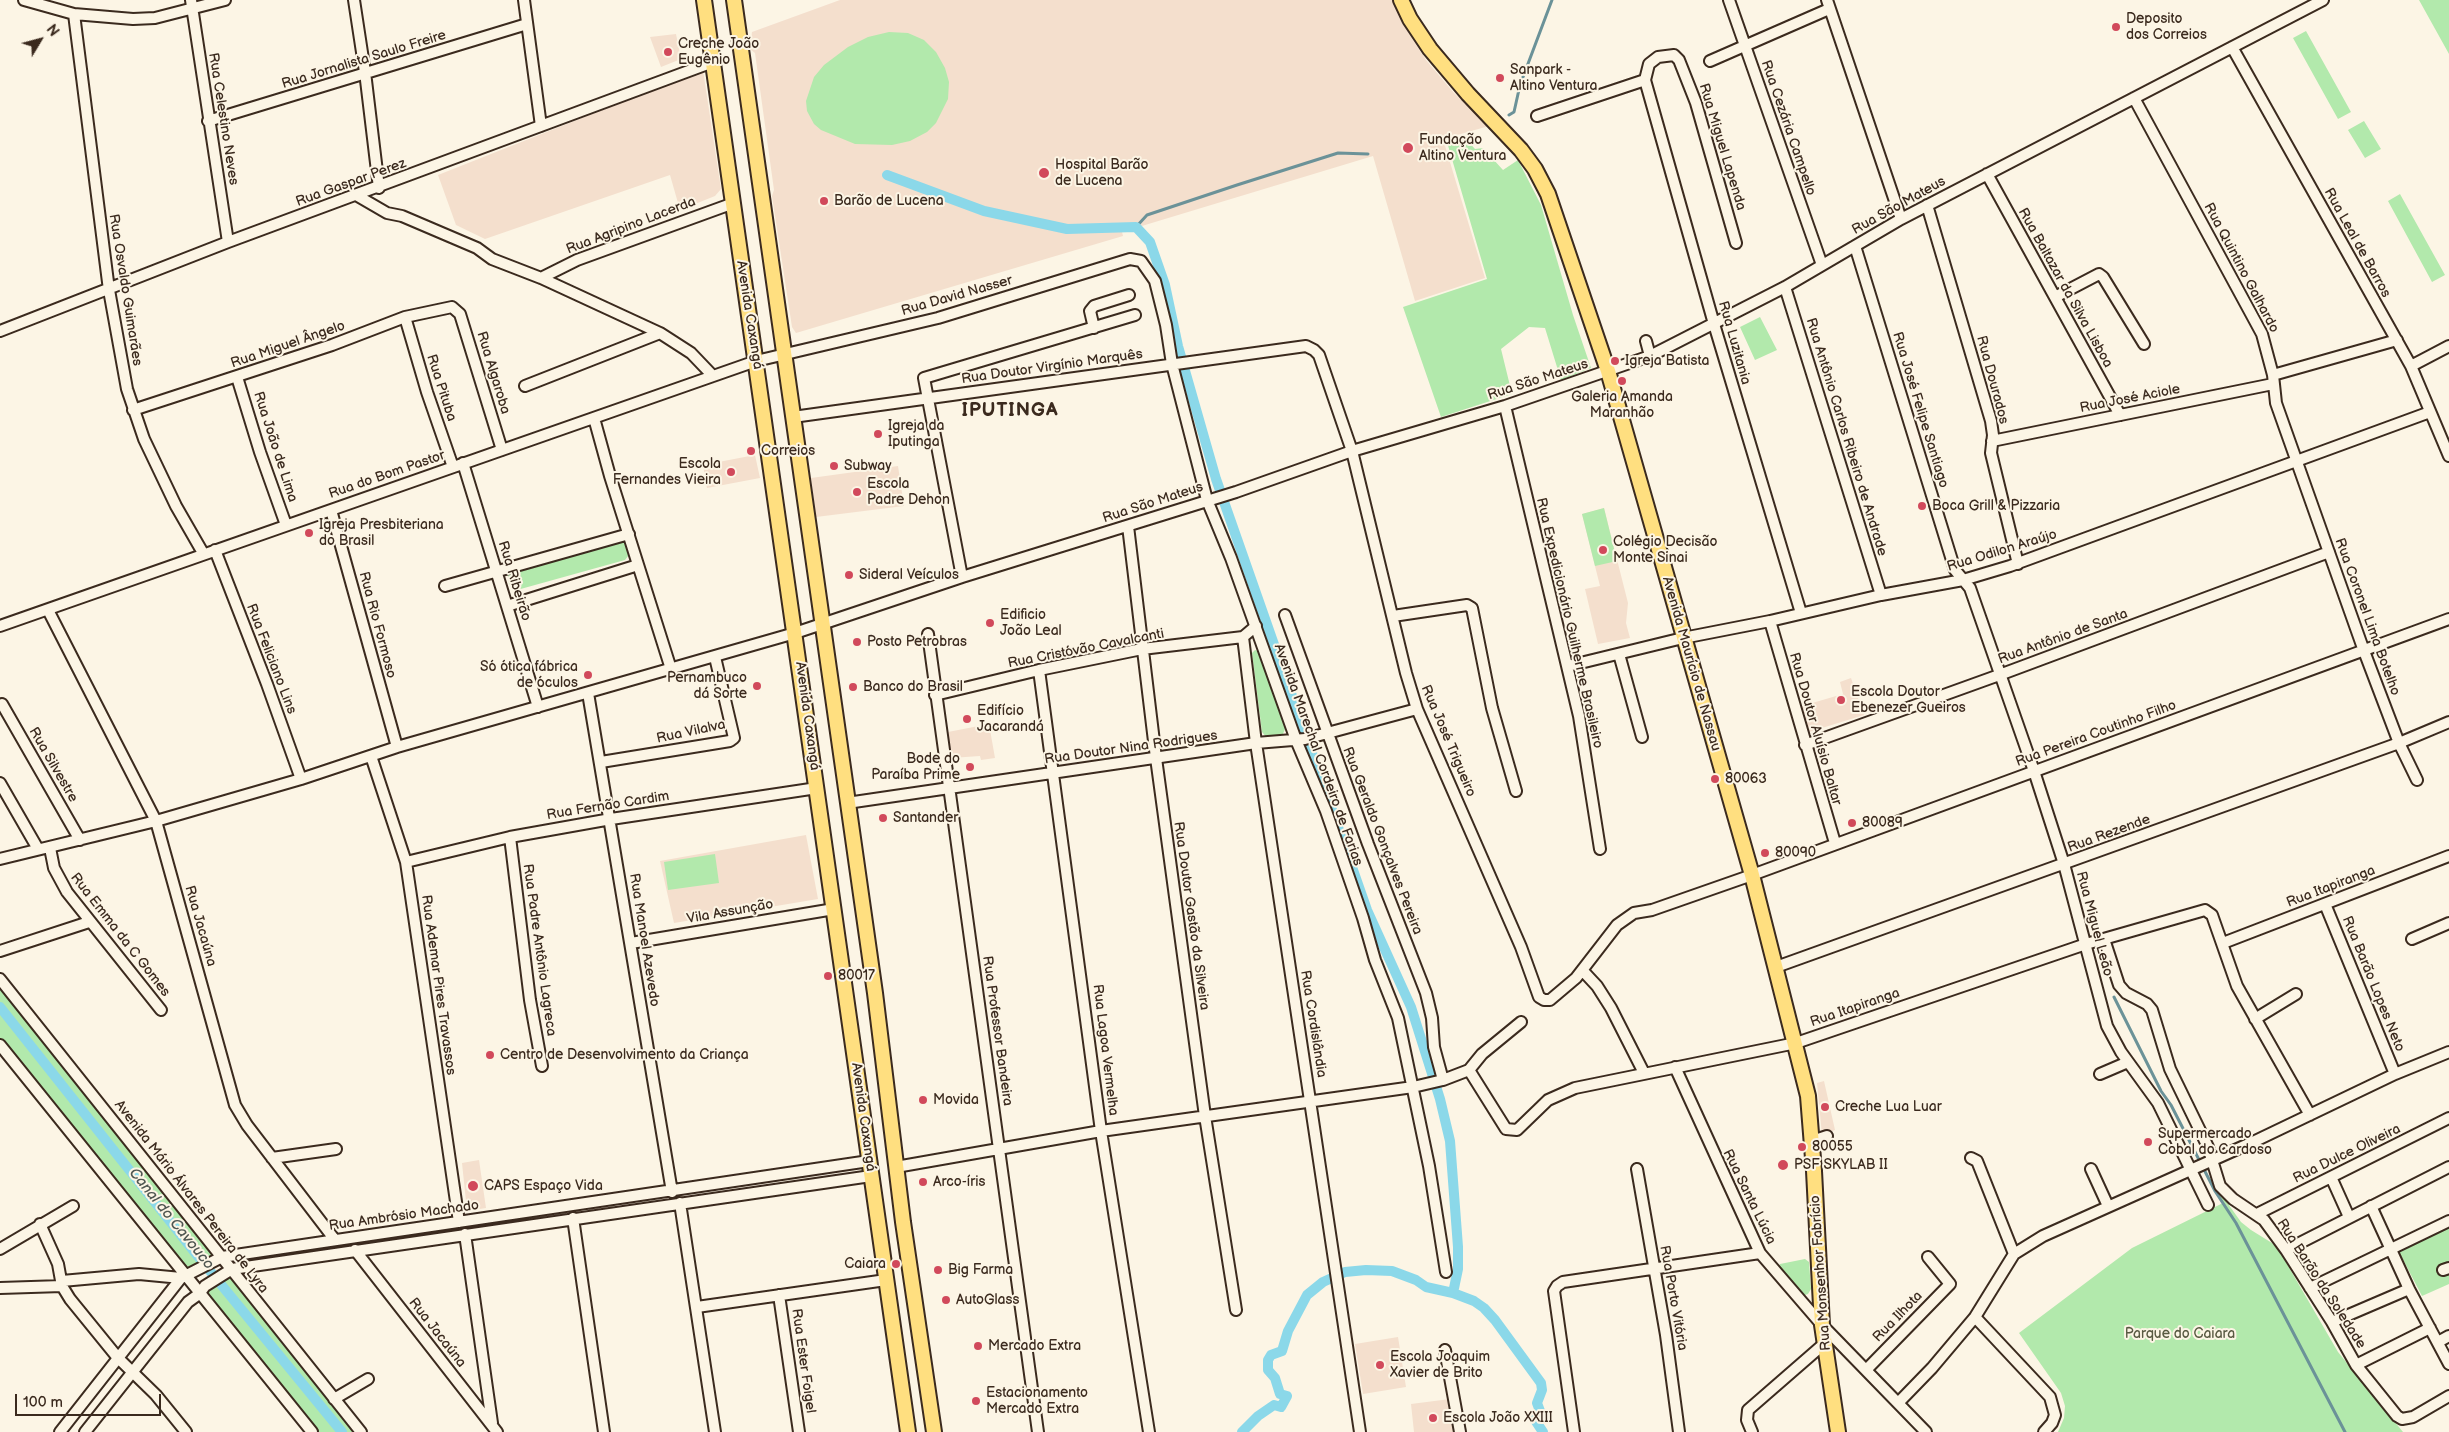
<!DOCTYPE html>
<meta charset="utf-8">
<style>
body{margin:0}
#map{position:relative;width:2449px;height:1432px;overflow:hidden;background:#fcf5e5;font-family:"Balsamiq Sans",sans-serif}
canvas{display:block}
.north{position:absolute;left:15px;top:15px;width:50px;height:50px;-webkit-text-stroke:4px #fcf5e5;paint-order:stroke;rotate:53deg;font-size:14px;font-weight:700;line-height:20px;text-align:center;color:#3b2a1e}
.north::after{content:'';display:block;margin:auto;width:18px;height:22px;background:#3b2a1e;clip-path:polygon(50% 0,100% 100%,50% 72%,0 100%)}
.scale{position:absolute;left:15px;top:1394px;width:146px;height:22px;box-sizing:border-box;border:2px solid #3b2a1e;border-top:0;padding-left:6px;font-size:15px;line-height:18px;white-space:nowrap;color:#3b2a1e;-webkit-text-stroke:4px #fcf5e5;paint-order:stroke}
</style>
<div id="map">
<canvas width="2449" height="1432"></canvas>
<div class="north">N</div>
<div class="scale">100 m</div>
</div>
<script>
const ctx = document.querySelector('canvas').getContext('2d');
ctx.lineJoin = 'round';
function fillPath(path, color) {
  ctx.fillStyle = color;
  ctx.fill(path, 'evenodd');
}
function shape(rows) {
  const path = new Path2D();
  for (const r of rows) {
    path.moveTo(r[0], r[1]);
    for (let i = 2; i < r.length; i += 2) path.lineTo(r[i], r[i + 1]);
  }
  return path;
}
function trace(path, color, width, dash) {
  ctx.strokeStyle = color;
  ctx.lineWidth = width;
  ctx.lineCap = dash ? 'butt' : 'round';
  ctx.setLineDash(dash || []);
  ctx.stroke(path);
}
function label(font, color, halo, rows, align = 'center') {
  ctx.font = font + ' "Balsamiq Sans",sans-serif';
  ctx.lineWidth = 4;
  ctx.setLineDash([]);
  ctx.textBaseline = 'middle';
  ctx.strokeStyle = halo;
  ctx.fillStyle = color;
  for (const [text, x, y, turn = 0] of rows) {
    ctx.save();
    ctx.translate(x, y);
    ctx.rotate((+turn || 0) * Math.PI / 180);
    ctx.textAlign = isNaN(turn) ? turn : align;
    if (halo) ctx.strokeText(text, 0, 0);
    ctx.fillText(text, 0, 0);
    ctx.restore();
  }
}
fillPath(shape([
 [840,0,1394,0,1409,34,1426,60,1454,93,1489,126,1443,139,1485,278,1415,301,1373,156,1122,232,1123,236,796,333,792,327,772,196,774,190,755,53,750,49,752,32],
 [676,34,681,59,661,67,650,37],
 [703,70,721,189,715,196,680,210,670,175,485,239,456,225,438,175],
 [755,455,760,478,707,488,703,465],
 [898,466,904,506,816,517,811,478],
 [1604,508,1628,603,1626,623,1630,638,1598,644,1585,589,1600,586,1582,514],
 [1851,678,1864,715,1809,732,1802,706,1843,694,1840,682],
 [989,724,995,758,981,760,980,756,951,758,948,732],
 [806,835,818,899,674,923,660,861],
 [1824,1081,1835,1130,1822,1135,1817,1083],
 [479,1160,486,1208,467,1211,462,1163],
 [1398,1337,1406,1387,1363,1394,1355,1344],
 [1450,1399,1456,1432,1414,1432,1411,1404]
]), '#f4dfcd');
fillPath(shape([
 [2419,0,2449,0,2449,54],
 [2306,31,2351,112,2338,119,2293,38],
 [889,32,908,33,924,40,936,52,945,68,949,82,948,99,936,123,927,132,910,141,892,145,855,144,821,130,814,124,807,111,806,101,814,77,824,65,848,47,868,37],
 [2364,121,2381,149,2365,158,2348,130],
 [1464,137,1475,149,1483,148,1503,170,1518,160,1541,205,1573,315,1591,368,1561,380,1545,328,1529,327,1501,349,1512,394,1441,417,1403,307,1487,279,1447,142],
 [2400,194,2445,275,2432,282,2388,201],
 [1760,317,1777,350,1755,360,1740,327],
 [1604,508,1617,561,1595,566,1582,514],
 [623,540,629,555,625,560,517,590,509,584,508,572],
 [1255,650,1260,652,1286,727,1282,736,1267,738,1262,732,1252,653],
 [715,854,719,883,668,890,664,862],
 [0,983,213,1252,212,1258,190,1269,182,1266,0,1040],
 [2206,1173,2241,1222,2251,1230,2272,1243,2280,1252,2338,1352,2403,1432,2058,1432,2064,1418,2065,1406,2061,1393,2019,1333,2132,1248,2223,1203],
 [2449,1227,2449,1284,2422,1296,2398,1250],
 [1805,1259,1809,1262,1811,1289,1808,1294,1802,1296,1778,1268,1780,1264],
 [224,1276,232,1276,359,1432,315,1432,207,1295,206,1291]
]), '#b2e9ac');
trace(shape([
 [1509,115,1514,112,1520,85,1552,0],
 [1136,227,1147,215,1237,185,1338,153,1368,154],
 [2114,997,2161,1091,2171,1105,2215,1191,2236,1223,2345,1432]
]), '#6b9298', 3);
trace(shape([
 [887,175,984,211,1067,229,1136,227,1150,242,1165,285,1178,346,1216,479,1367,910,1411,1007,1440,1099,1450,1141,1458,1247,1458,1269,1453,1293],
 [0,1007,196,1254,342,1432],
 [1242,1432,1258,1416,1274,1405,1281,1407,1287,1396,1280,1394,1275,1378,1268,1370,1268,1360,1271,1355,1282,1351,1288,1331,1307,1295,1323,1282,1345,1272,1366,1270,1392,1271,1416,1280,1426,1287,1453,1293,1474,1301,1484,1308,1495,1320,1541,1383,1542,1390,1537,1403,1540,1411,1535,1420,1543,1432]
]), '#8bd8e9', 10);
const minor = shape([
 [24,0,74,14,133,19,155,18,225,0],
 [191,0,228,242],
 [354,0,365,72,379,188],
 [524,0,541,126],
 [1729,0,1822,265],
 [1827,0,1901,219],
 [74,14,109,290,127,389,144,439,176,506,203,553],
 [2232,47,2411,366,2449,456],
 [1710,61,1829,9],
 [2134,98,2262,334,2273,375,2276,403,2364,651,2399,743,2417,780],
 [1537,116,1645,80],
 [208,121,527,24],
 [1987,174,2120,415],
 [356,195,387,213,402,216,477,248,492,259,541,278,660,333,691,353,713,376],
 [1927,205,1991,421,1993,435,1991,453,2018,564],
 [1736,243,1696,103,1679,60,1674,55,1658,57,1649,64,1645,80,1714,324,1801,613],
 [1855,246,1955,570,1970,588,2034,771,2064,864,2107,1026,2121,1052,2158,1103,2208,1205],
 [541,278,577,260,731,204],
 [1785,287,1881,595],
 [2055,297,2099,274,2103,277,2144,344],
 [405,317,427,392,453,467],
 [1094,328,1090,311,1094,306,1129,295],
 [0,331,228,242,713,62],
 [1646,341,1650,356],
 [2411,366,2449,346],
 [2273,375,2397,340],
 [237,377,260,452,286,525],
 [525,386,660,333],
 [1505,406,1579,716,1600,849],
 [133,410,332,345,405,317,452,307,460,314,502,450],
 [793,417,1306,346,1314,350,1319,355,1352,451,1406,673,1417,709,1521,947,1539,997,1544,1000,1550,1000,1576,978,1617,925,1634,913,1652,910,1752,875,2449,619],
 [594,418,610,476,671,669],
 [1992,441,2273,384],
 [463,463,538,707],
 [331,510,397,747],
 [1128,526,1156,758,1205,1116,1236,1310],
 [215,550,267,684,301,779],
 [962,577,924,378,1135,315],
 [445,586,629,534],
 [507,606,638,565],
 [48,610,156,821,235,1105,247,1125,335,1240],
 [1285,615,1368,844,1426,993,1432,1018,1434,1047,1443,1080],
 [1393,616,1467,605,1472,608,1492,708,1516,791],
 [1770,621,1835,843],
 [0,626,756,361,938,318,1130,259,1141,261,1155,281,1166,325,1172,364,1207,500,1231,558,1296,740,1326,811,1363,918,1375,960,1398,1018,1429,1166,1446,1272],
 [1256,626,1243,637,1256,743,1360,1432],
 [928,634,1038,1432],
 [1619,654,1642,737],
 [1568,666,1683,638,1770,621,1881,595,1963,580,2010,566,2430,412],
 [1039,670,1101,1131,1149,1432],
 [588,693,672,1192],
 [935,695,1039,670,1142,649,1243,637],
 [2,704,80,840],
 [1805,745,2002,674,2329,552],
 [371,756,406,862,459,1222],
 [601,762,730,741,734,738,715,657],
 [0,783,38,849],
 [847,803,1256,743,1305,739,1417,709],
 [510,837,530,1000,542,1066],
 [50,848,54,868,67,892,161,1010],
 [0,859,156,821,301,779,397,747,795,633,962,577,1236,492,1352,451,1505,406,1650,356,1785,287,1901,219,2323,0],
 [406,862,510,837,611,819,817,788],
 [2325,904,2395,1074],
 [2104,939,2119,985,2126,993,2147,1004,2152,1010,2170,1069,2208,1147,2220,1186,2233,1199,2264,1220,2286,1250,2332,1322,2356,1365,2397,1416,2402,1419,2413,1417,2449,1396],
 [2412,939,2449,923],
 [631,943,834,909],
 [2223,943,2449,856],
 [0,951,89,922],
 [1776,967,2399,743,2449,722],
 [1583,971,1597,986,1611,1008,1644,1073],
 [0,979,361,1432],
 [2255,1019,2296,994],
 [0,1045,312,1432],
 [1675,1067,1760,1253,1822,1325,1926,1432],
 [1469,1070,1506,1129,1517,1130,1548,1100,1575,1088,1796,1043,2086,944,2205,910,2212,915,2237,986,2310,1115],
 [2100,1074,2128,1062],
 [1812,1141,1827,1136],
 [272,1158,336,1149],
 [1971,1158,1977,1161,2014,1254],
 [896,1167,1101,1131,1413,1087,1443,1080,1469,1070,1482,1054,1521,1022],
 [1637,1169,1666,1335,1679,1432],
 [2091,1169,2108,1206],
 [2331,1177,2349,1217],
 [680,1203,715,1432],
 [2371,1206,2409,1289,2449,1364],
 [2257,1214,2449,1118],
 [573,1218,604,1432],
 [40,1224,58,1264,62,1286,70,1299,118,1358,156,1395,186,1432],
 [465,1234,492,1423],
 [0,1249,73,1206],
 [355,1250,497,1432],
 [2286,1250,2449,1167],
 [2443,1270,2449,1268],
 [62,1281,139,1274,181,1278],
 [0,1288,62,1286],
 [2310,1288,2449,1221],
 [779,1295,799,1432],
 [697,1307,886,1280],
 [1975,1317,2050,1397,2055,1415,2052,1423,2044,1432],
 [2332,1322,2409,1289],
 [2438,1342,2449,1336],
 [1445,1350,1460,1432],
 [2356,1365,2430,1328],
 [1867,1369,1950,1284,1928,1257],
 [334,1399,368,1379],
 [1899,1402,1932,1368,1975,1317,2014,1254,2043,1236,2253,1142,2395,1074,2449,1052],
 [60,1432,181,1278,222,1257,869,1161],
 [85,1432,188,1302,199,1294,205,1286,232,1269,871,1176],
 [1574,1432,1554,1291,1557,1286,1563,1282,1760,1253],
 [1752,1432,1747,1420,1748,1410,1825,1343]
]);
const major = shape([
 [704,0,908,1432],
 [734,0,875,993,903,1222,934,1432],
 [1401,0,1410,19,1430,49,1468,94,1521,150,1535,169,1548,194,1608,371,1752,875,1808,1096,1814,1171,1822,1325,1838,1432]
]);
trace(minor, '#3b2a1e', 14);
trace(major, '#3b2a1e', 18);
trace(minor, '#fcf5e5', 10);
trace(major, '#ffdf80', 14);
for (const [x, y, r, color] of [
 [2116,27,5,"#d1495b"],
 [668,52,5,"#d1495b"],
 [1500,78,5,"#d1495b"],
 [1408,148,6,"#d1495b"],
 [1044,173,6,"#d1495b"],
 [824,201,5,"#d1495b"],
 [1615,361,5,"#d1495b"],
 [1622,381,5,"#d1495b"],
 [878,434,5,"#d1495b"],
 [751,451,5,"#d1495b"],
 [834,466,5,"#d1495b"],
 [731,472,5,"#d1495b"],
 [857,492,5,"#d1495b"],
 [1922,506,5,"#d1495b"],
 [309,533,5,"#d1495b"],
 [1603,550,5,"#d1495b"],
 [849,575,5,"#d1495b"],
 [990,623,5,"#d1495b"],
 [857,642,5,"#d1495b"],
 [588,675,5,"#d1495b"],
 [757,686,5,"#d1495b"],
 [853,687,5,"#d1495b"],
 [1841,700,5,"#d1495b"],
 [967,719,5,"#d1495b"],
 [970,767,5,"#d1495b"],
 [1715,779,5,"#d1495b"],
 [883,818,5,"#d1495b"],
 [1852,823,5,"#d1495b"],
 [1765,853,5,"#d1495b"],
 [828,976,5,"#d1495b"],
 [490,1055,5,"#d1495b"],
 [923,1100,5,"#d1495b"],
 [1825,1107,5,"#d1495b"],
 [2148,1142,5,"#d1495b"],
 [1802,1147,5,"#d1495b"],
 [1783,1165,6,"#d1495b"],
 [923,1182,5,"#d1495b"],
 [473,1186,6,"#d1495b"],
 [896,1264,5,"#d1495b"],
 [938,1270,5,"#d1495b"],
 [946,1300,5,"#d1495b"],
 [978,1346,5,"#d1495b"],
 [1380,1365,5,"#d1495b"],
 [976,1401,5,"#d1495b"],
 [1433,1418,5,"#d1495b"]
]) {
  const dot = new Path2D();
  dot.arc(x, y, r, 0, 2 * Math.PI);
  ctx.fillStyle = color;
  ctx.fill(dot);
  trace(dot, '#fcf5e5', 2);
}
label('14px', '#3b2a1e', '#fcf5e5', [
 ["Deposito",2126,19],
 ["dos Correios",2126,35],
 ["Creche João",678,44],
 ["Eugênio",678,60],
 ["Sanpark -",1510,70],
 ["Altino Ventura",1510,86],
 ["Fundação",1419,140],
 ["Altino Ventura",1419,156],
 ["Hospital Barão",1055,165],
 ["de Lucena",1055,181],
 ["Barão de Lucena",834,201],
 ["Igreja Batista",1625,361],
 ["Galeria Amanda",1622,397,"center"],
 ["Maranhão",1622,413,"center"],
 ["Igreja da",888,426],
 ["Iputinga",888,442],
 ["Correios",761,451],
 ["Escola",721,464,"right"],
 ["Fernandes Vieira",721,480,"right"],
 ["Subway",844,466],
 ["Escola",867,484],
 ["Padre Dehon",867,500],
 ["Boca Grill & Pizzaria",1932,506],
 ["Igreja Presbiteriana",319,525],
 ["do Brasil",319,541],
 ["Colégio Decisão",1613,542],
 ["Monte Sinai",1613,558],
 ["Sideral Veículos",859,575],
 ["Edificio",1000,615],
 ["João Leal",1000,631],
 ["Posto Petrobras",867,642],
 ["Só ótica fábrica",578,667,"right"],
 ["de óculos",578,683,"right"],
 ["Pernambuco",747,678,"right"],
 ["dá Sorte",747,694,"right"],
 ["Banco do Brasil",863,687],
 ["Escola Doutor",1851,692],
 ["Ebenezer Gueiros",1851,708],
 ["Edifício",977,711],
 ["Jacarandá",977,727],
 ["Bode do",960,759,"right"],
 ["Paraíba Prime",960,775,"right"],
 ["80063",1725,779],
 ["Santander",893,818],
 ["80089",1862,823],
 ["80090",1775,853],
 ["80017",838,976],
 ["Centro de Desenvolvimento da Criança",500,1055],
 ["Movida",933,1100],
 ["Creche Lua Luar",1835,1107],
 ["Supermercado",2158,1134],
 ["Cobal do Cardoso",2158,1150],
 ["80055",1812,1147],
 ["PSF SKYLAB II",1794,1165],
 ["Arco-íris",933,1182],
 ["CAPS Espaço Vida",484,1186],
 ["Caiara",886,1264,"right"],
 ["Big Farma",948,1270],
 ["AutoGlass",956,1300],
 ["Mercado Extra",988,1346],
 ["Escola Joaquim",1390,1357],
 ["Xavier de Brito",1390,1373],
 ["Estacionamento",986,1393],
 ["Mercado Extra",986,1409],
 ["Escola João XXIII",1443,1418]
], 'left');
label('14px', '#3b2a1e', '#fcf5e5', [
 ["Rua Jornalista Saulo Freire",364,60,-17],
 ["Rua Celestino Neves",223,119,81],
 ["Rua Cezária Campello",1788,128,71],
 ["Rua Miguel Lapenda",1722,147,73],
 ["Rua Gaspar Perez",351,183,-20],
 ["Rua São Mateus",1899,206,-29],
 ["Rua Agripino Lacerda",631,226,-21],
 ["Rua Leal de Barros",2357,243,61],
 ["Rua Quintino Galhardo",2241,268,62],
 ["Rua Baltazar da Silva Lisboa",2065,288,61],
 ["Rua Osvaldo Guimarães",125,290,81],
 ["Rua David Nasser",957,296,-16],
 ["Avenida Caxangá",749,315,81],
 ["Rua Luzitania",1734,343,74],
 ["Rua Miguel Ângelo",288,345,-19],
 ["Rua Doutor Virgínio Marquês",1052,367,-8],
 ["Rua Algaroba",493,373,73],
 ["Rua São Mateus",1538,380,-18],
 ["Rua Dourados",1992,380,75],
 ["Rua Pituba",441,388,72],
 ["Rua José Aciole",2130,399,-11],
 ["Rua José Felipe Santiago",1920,410,73],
 ["Rua Antônio Carlos Ribeiro de Andrade",1846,437,73],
 ["Rua João de Lima",275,447,72],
 ["Rua do Bom Pastor",387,475,-19],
 ["Rua São Mateus",1153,503,-18],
 ["Rua Odilon Araújo",2002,551,-17],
 ["Rua Ribeirão",514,581,73],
 ["Rua Coronel Lima Botelho",2367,617,70],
 ["Rua Expedicionário Guilherme Brasileiro",1569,623,77],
 ["Rua Rio Formoso",377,625,75],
 ["Rua Antônio de Santa",2063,637,-20],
 ["Rua Cristóvão Cavalcanti",1086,649,-11],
 ["Rua Feliciano Lins",271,659,69],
 ["Avenida Maurício de Nassau",1691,664,74],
 ["Avenida Caxangá",807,716,82],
 ["Rua Doutor Aluísio Baltar",1815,729,74],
 ["Rua Vilalva",691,732,-12],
 ["Rua Pereira Coutinho Filho",2096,734,-20],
 ["Rua José Trigueiro",1448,741,67],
 ["Rua Doutor Nina Rodrigues",1131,748,-8],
 ["Avenida Marechal Cordeiro de Farias",1318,755,70],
 ["Rua Silvestre",53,765,60],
 ["Rua Fernão Cardim",608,806,-9],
 ["Rua Rezende",2109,834,-20],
 ["Rua Geraldo Gonçalves Pereira",1382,841,69],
 ["Rua Itapiranga",2331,887,-21],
 ["Vila Assunção",730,912,-10],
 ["Rua Doutor Gastão da Silveira",1191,916,82],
 ["Rua Miguel Leão",2094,924,75],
 ["Rua Jacaúna",200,926,74],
 ["Rua Emma da C Gomes",120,935,52],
 ["Rua Manoel Azevedo",644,940,81],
 ["Rua Padre Antônio Lagreca",539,950,82],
 ["Rua Barão Lopes Neto",2373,984,68],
 ["Rua Ademar Pires Travassos",438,985,82],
 ["Rua Itapiranga",1855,1008,-19],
 ["Rua Cordislândia",1313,1024,81],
 ["Rua Professor Bandeira",997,1031,82],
 ["Rua Lagoa Vermelha",1105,1050,83],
 ["Avenida Caxangá",863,1117,82],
 ["Rua Dulce Oliveira",2347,1154,-26],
 ["Avenida Mário Álvares Pereira de Lyra",191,1197,52],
 ["Rua Santa Lúcia",1749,1197,64],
 ["Rua Ambrósio Machado",404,1216,-8],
 ["Rua Monsenhor Fabrício",1821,1273,-94],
 ["Rua Barão da Soledade",2321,1284,57],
 ["Rua Porto Vitória",1673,1298,80],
 ["Rua Ilhota",1898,1317,-46],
 ["Rua Jacaúna",437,1333,52],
 ["Rua Ester Foigel",803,1361,82]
]);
label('14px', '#595a42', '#fcf5e5', [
 ["Parque do Caiara",2180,1334]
]);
label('italic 15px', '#4f5651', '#fcf5e5', [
 ["Canal do Cavouco",171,1219,51]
]);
ctx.letterSpacing = '1px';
label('bold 19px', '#3b2a1e', '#fcf5e5', [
 ["IPUTINGA",1010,411]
]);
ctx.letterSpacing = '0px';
</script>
